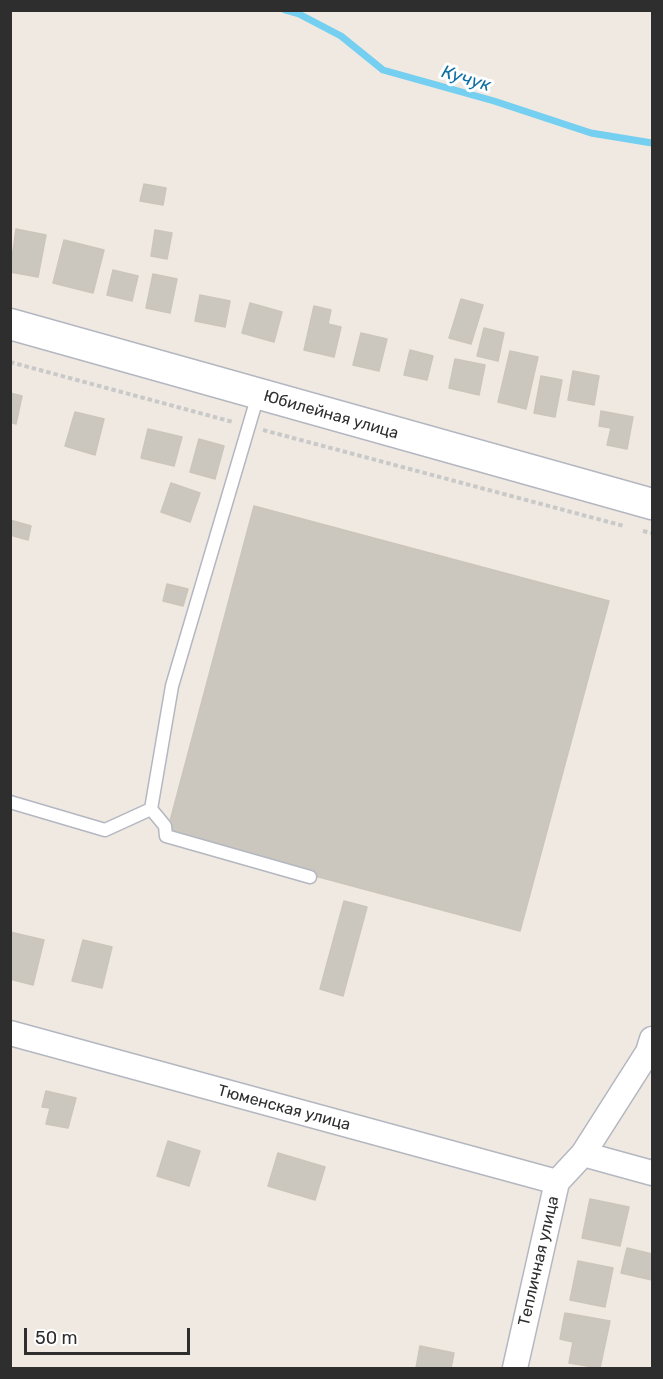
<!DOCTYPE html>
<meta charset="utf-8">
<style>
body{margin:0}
#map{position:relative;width:663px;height:1379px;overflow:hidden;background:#efe9e1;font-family:Rubik,sans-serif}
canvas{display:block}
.frame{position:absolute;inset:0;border:12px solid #2e2e2e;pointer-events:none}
.scale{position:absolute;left:24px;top:1328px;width:166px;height:27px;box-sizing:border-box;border:3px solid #2e2e2e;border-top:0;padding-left:8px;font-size:18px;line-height:21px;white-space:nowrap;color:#2e2e2e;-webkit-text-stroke:4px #fff;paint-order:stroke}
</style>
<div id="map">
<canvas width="663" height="1379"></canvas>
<div class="frame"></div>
<div class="scale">50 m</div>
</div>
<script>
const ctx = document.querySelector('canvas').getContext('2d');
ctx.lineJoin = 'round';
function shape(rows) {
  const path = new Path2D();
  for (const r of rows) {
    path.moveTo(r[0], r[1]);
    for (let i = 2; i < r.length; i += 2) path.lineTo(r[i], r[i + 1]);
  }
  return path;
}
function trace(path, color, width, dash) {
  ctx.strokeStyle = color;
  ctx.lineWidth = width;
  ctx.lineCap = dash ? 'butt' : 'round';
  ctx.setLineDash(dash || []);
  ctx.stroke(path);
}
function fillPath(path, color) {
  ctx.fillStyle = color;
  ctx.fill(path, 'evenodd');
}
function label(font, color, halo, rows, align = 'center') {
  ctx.font = font + ' Rubik,sans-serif';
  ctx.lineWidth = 6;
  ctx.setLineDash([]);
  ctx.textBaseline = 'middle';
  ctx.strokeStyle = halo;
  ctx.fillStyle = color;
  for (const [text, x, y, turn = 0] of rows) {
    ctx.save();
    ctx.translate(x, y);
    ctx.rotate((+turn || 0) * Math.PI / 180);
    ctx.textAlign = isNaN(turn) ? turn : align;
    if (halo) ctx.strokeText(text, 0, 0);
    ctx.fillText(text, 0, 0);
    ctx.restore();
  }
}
trace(shape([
 [285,10,299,14,341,36,383,70,494,101,591,133,652,143]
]), '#75cff0', 7);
const building = shape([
 [144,184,166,188,163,205,140,201,144,184],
 [16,229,46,235,38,277,10,272,16,229],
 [155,230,172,233,167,259,151,256,155,230],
 [64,240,104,250,93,293,53,283,64,240],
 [113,270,138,276,132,301,107,295,113,270],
 [153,274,177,279,170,313,146,308,153,274],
 [200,295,230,301,225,327,195,321,200,295],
 [461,299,483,305,471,344,449,338,461,299],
 [250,303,282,312,274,342,242,333,250,303],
 [314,306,331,310,328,324,341,327,334,357,304,350,314,306],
 [484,328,504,333,498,361,477,356,484,328],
 [361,333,387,339,379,371,353,365,361,333],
 [410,350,433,356,427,380,404,375,410,350],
 [510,351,538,357,526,409,498,402,510,351],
 [455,359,485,365,479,395,449,388,455,359],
 [573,371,599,376,594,405,568,400,573,371],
 [541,376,562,380,555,417,534,413,541,376],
 [10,393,22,396,16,424,10,422,10,393],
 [601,411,633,417,627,449,607,445,611,428,599,426,601,411],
 [75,412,104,419,95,455,65,446,75,412],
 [148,429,182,437,174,466,141,458,148,429],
 [199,439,224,446,215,479,190,472,199,439],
 [171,483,200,493,190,522,161,512,171,483],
 [254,506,609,601,520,931,166,836,254,506],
 [10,520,31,526,28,540,10,535,10,520],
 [167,584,188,589,183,606,163,601,167,584],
 [344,901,367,907,343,996,320,989,344,901],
 [10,932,44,940,33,985,10,979,10,932],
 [83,940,112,947,102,988,72,981,83,940],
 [46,1091,76,1098,68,1128,46,1124,50,1108,42,1107,46,1091],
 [168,1141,200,1151,189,1186,157,1176,168,1141],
 [278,1153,325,1167,315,1200,268,1186,278,1153],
 [590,1199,629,1207,620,1246,582,1238,590,1199],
 [627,1248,652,1254,652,1280,621,1273,627,1248],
 [578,1261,613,1268,605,1307,570,1300,578,1261],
 [565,1313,610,1321,600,1368,569,1363,573,1342,560,1339,565,1313],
 [420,1346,454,1353,451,1368,416,1368,420,1346]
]);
fillPath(building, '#cbc7bf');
trace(building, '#cbc5ba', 1.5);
const service = shape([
 [258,395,172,686,151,809,165,826,166,836,310,877],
 [10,802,105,830,151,809]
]);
const minor = shape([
 [10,1033,557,1182],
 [583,1154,652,1173],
 [515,1368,557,1182,583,1154,648,1052,652,1039]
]);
const tertiary = shape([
 [10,324,652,504]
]);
trace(service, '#b4b7c1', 15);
trace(minor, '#b4b7c1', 27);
trace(tertiary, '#b4b7c1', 33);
trace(shape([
 [10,362,233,422],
 [263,430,624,526],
 [643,531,652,533]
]), '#c9c9c9', 4, [4.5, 3]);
trace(service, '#fff', 12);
trace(minor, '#fff', 24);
trace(tertiary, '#fff', 30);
label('16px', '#2e2e2e', '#fff', [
 ["Юбилейная улица",331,415,16],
 ["Тюменская улица",284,1108,15],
 ["Тепличная улица",539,1261,-77]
]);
label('italic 18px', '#0d6fa3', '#fff', [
 ["Кучук",466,79,17]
]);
</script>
